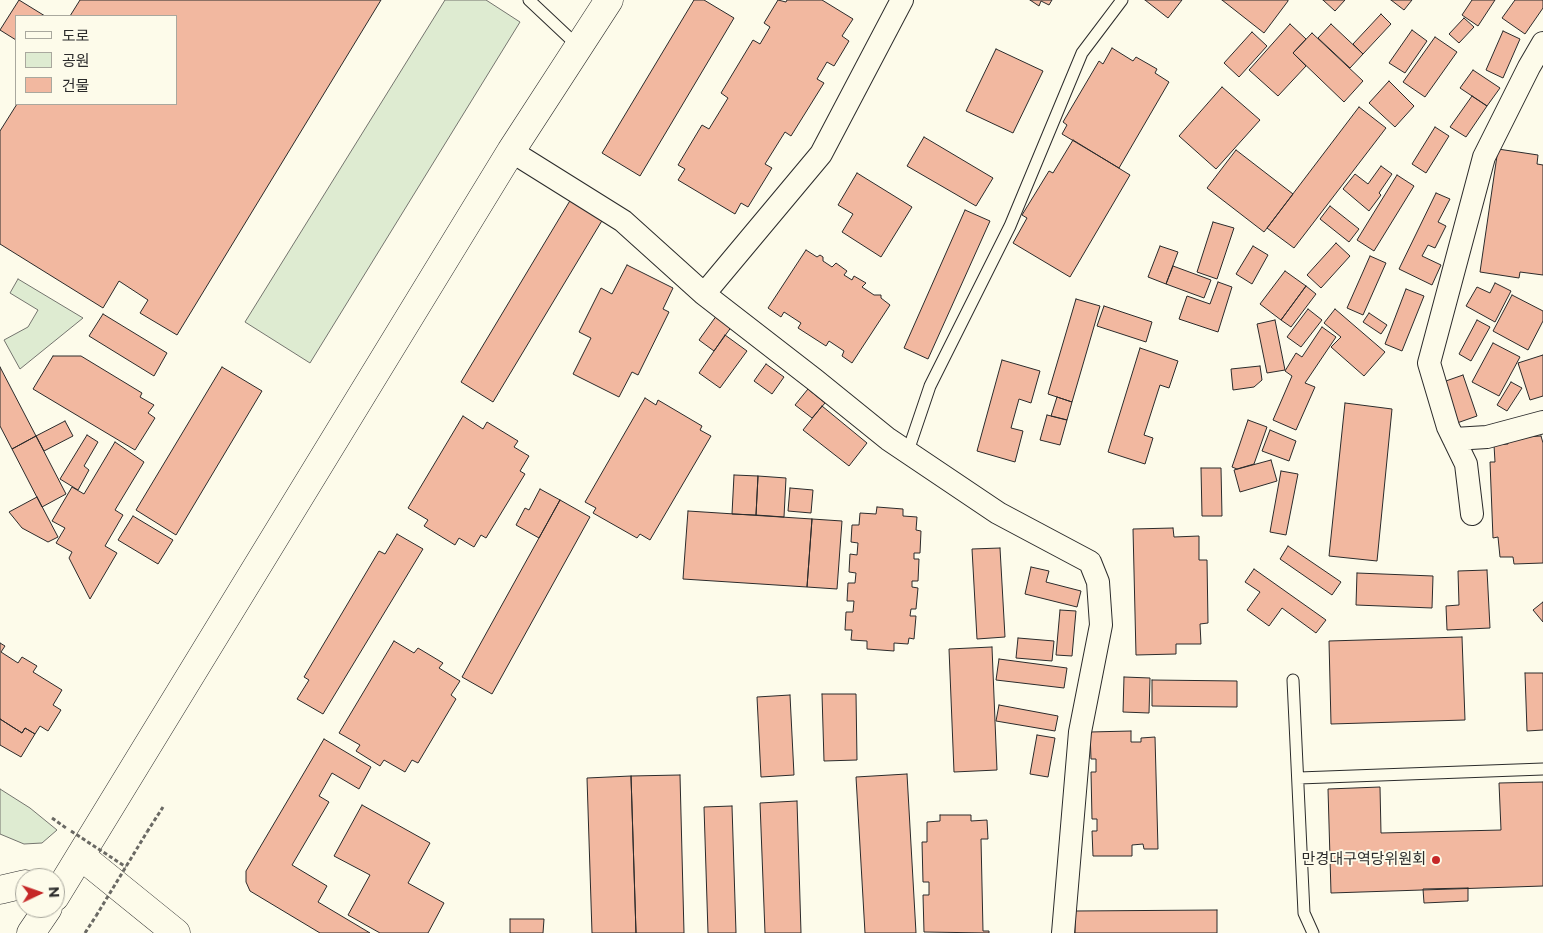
<!DOCTYPE html>
<meta charset="utf-8">
<style>
body{margin:0}
#map{position:relative;width:1543px;height:933px;overflow:hidden;background:#fdfbea;font-family:Montserrat,"Noto Sans KR",sans-serif}
canvas{display:block}
.legend{position:absolute;left:15px;top:15px;width:162px;height:90px;box-sizing:border-box;background:#fdfbea;border:1px solid #a9a89e;margin:0;padding:6px 9px;list-style:none;font-size:15px;color:#2b2b2b}
.legend li{display:flex;align-items:center;gap:10px;height:25px}
.legend b{width:25px;border:1px solid #a9a89e}
.north{position:absolute;left:15px;top:868px;width:50px;height:50px;box-sizing:border-box;background:#fdfbea;border:1px solid #a9a89e;border-radius:50%;rotate:87deg;font-size:14px;font-weight:700;line-height:20px;text-align:center;color:#2b2b2b}
.north::after{content:'';display:block;margin:auto;width:18px;height:22px;background:#c62828;clip-path:polygon(50% 0,100% 100%,50% 72%,0 100%)}
</style>
<div id="map">
<canvas width="1543" height="933"></canvas>
<ul class="legend">
<li><b style="height:6px;background:#fdfbea"></b>도로</li>
<li><b style="height:14px;background:#deebd1"></b>공원</li>
<li><b style="height:14px;background:#f2b8a0"></b>건물</li>
</ul>
<div class="north">N</div>
</div>
<script>
const ctx = document.querySelector('canvas').getContext('2d');
ctx.lineJoin = 'round';
function fillPath(path, color) {
  ctx.fillStyle = color;
  ctx.fill(path, 'evenodd');
}
function shape(rows) {
  const path = new Path2D();
  for (const r of rows) {
    path.moveTo(r[0], r[1]);
    for (let i = 2; i < r.length; i += 2) path.lineTo(r[i], r[i + 1]);
  }
  return path;
}
function trace(path, color, width, dash) {
  ctx.strokeStyle = color;
  ctx.lineWidth = width;
  ctx.lineCap = dash ? 'butt' : 'round';
  ctx.setLineDash(dash || []);
  ctx.stroke(path);
}
function label(font, color, halo, rows, align = 'center') {
  ctx.font = font + ' Montserrat,"Noto Sans KR",sans-serif';
  ctx.lineWidth = 4;
  ctx.setLineDash([]);
  ctx.textBaseline = 'middle';
  ctx.strokeStyle = halo;
  ctx.fillStyle = color;
  for (const [text, x, y, turn = 0] of rows) {
    ctx.save();
    ctx.translate(x, y);
    ctx.rotate((+turn || 0) * Math.PI / 180);
    ctx.textAlign = isNaN(turn) ? turn : align;
    if (halo) ctx.strokeText(text, 0, 0);
    ctx.fillText(text, 0, 0);
    ctx.restore();
  }
}
const green = shape([
 [445,0,486,0,520,22,310,363,245,322,445,0],
 [18,279,83,318,20,369,4,340,28,327,38,310,10,293,18,279],
 [0,789,30,808,57,830,42,843,24,844,0,834,0,789]
]);
fillPath(green, '#deebd1');
trace(green, '#74746e', 1);
const building = shape([
 [19,0,45,16,16,16,16,40,0,30,19,0],
 [80,0,381,0,177,335,140,313,148,300,119,281,103,308,0,244,0,131,17,104,176,104,176,16,70,16,80,0],
 [694,0,704,0,734,18,640,176,602,153,694,0],
 [778,0,786,2,787,0,822,0,853,19,842,36,849,41,834,66,827,62,817,79,824,83,791,136,785,132,765,164,772,168,748,207,741,203,735,214,678,180,685,169,678,165,702,125,709,129,728,98,721,93,753,40,760,44,770,27,764,23,778,0],
 [1030,0,1052,0,1049,5,1041,1,1039,6,1030,0],
 [1145,0,1182,0,1168,18,1145,0],
 [1222,0,1288,0,1288,1,1264,33,1222,0],
 [1323,0,1345,0,1335,11,1323,0],
 [1391,0,1412,0,1404,10,1391,0],
 [1472,0,1495,0,1478,26,1462,15,1472,0],
 [1515,0,1543,0,1543,8,1525,34,1502,18,1515,0],
 [1381,14,1391,24,1363,54,1353,44,1381,14],
 [1464,18,1474,27,1459,43,1449,34,1464,18],
 [1290,24,1306,39,1293,53,1306,66,1278,96,1249,70,1290,24],
 [1331,24,1363,54,1350,68,1318,38,1331,24],
 [1412,30,1427,41,1405,73,1389,63,1412,30],
 [1503,31,1520,39,1503,78,1486,70,1503,31],
 [1252,32,1267,46,1239,77,1224,63,1252,32],
 [1312,33,1363,81,1344,102,1293,53,1312,33],
 [1435,37,1457,52,1425,97,1403,82,1435,37],
 [1112,48,1133,61,1136,57,1157,69,1155,73,1169,82,1119,168,1062,134,1067,125,1063,122,1099,61,1103,64,1112,48],
 [996,49,1043,71,1013,133,966,111,996,49],
 [1473,70,1500,88,1487,106,1460,88,1473,70],
 [1389,81,1414,106,1395,127,1369,103,1389,81],
 [1222,87,1260,120,1216,169,1179,136,1222,87],
 [1472,96,1487,106,1466,137,1450,127,1472,96],
 [1359,107,1386,128,1294,248,1267,228,1359,107],
 [1435,127,1449,136,1426,173,1412,164,1435,127],
 [924,137,993,178,976,206,907,166,924,137],
 [1073,140,1130,175,1070,277,1013,243,1027,218,1022,215,1049,171,1053,173,1073,140],
 [1498,149,1538,155,1537,164,1543,165,1543,275,1520,272,1519,278,1480,272,1498,149],
 [1236,150,1293,194,1264,232,1207,188,1236,150],
 [1381,166,1392,174,1379,193,1381,195,1369,211,1343,189,1355,174,1368,184,1381,166],
 [857,173,912,207,881,257,842,232,853,214,838,205,857,173],
 [1397,175,1414,186,1374,251,1357,240,1397,175],
 [1436,193,1450,199,1438,222,1446,226,1435,248,1428,245,1422,256,1441,265,1432,285,1399,269,1436,193],
 [571,199,603,219,493,402,461,382,571,199],
 [1330,206,1359,229,1349,242,1320,219,1330,206],
 [965,210,990,221,928,359,904,348,965,210],
 [1213,222,1234,228,1217,279,1197,272,1213,222],
 [1336,243,1350,256,1321,288,1307,275,1336,243],
 [1160,246,1178,252,1166,284,1148,277,1160,246],
 [1253,246,1268,255,1252,284,1236,274,1253,246],
 [806,250,817,257,820,255,823,257,823,261,832,267,836,263,847,271,844,275,852,280,854,276,866,283,862,287,874,295,881,295,881,298,890,305,852,363,842,356,844,351,829,341,826,346,798,328,801,323,784,312,781,317,768,308,806,250],
 [1370,256,1386,263,1363,315,1347,308,1370,256],
 [627,265,673,288,663,309,669,312,638,375,632,372,619,397,573,374,591,338,579,332,601,288,612,294,627,265],
 [1173,266,1211,280,1204,298,1166,284,1173,266],
 [1285,271,1306,286,1281,320,1260,304,1285,271],
 [1218,282,1232,287,1218,332,1179,319,1187,296,1210,304,1218,282],
 [1495,283,1511,291,1495,322,1466,306,1477,287,1490,293,1495,283],
 [1306,286,1316,294,1291,327,1281,320,1306,286],
 [1406,289,1424,296,1402,351,1385,344,1406,289],
 [1512,295,1543,311,1543,321,1528,350,1493,331,1512,295],
 [1076,299,1100,306,1072,402,1048,394,1076,299],
 [1104,306,1152,322,1146,342,1097,326,1104,306],
 [1308,309,1322,320,1301,347,1287,337,1308,309],
 [1335,309,1385,352,1364,376,1331,347,1341,337,1324,323,1335,309],
 [1369,313,1387,325,1381,334,1363,322,1369,313],
 [103,314,167,353,154,376,89,336,103,314],
 [717,315,732,326,714,351,699,340,717,315],
 [1275,320,1285,370,1267,373,1257,324,1275,320],
 [1477,320,1490,327,1471,361,1459,354,1477,320],
 [1322,327,1336,337,1305,383,1315,387,1296,430,1273,420,1292,376,1285,371,1296,353,1302,357,1322,327],
 [725,335,747,351,720,388,699,373,725,335],
 [1493,343,1520,357,1499,396,1472,382,1493,343],
 [1140,348,1178,361,1169,388,1160,385,1144,435,1153,438,1145,464,1108,452,1140,348],
 [1543,355,1543,396,1530,400,1518,363,1543,355],
 [53,356,81,356,142,393,140,397,154,405,148,413,155,418,135,450,33,389,53,356],
 [1002,360,1040,371,1031,403,1019,399,1011,428,1023,431,1015,462,977,451,1002,360],
 [766,364,784,377,772,394,754,381,766,364],
 [1260,366,1262,380,1254,387,1233,390,1231,369,1260,366],
 [0,367,36,436,12,449,0,426,0,367],
 [222,367,262,391,176,535,136,510,222,367],
 [1463,375,1477,416,1457,423,1443,382,1463,375],
 [1511,382,1522,388,1507,411,1497,405,1511,382],
 [808,389,825,403,812,418,795,405,808,389],
 [1057,397,1072,402,1067,420,1051,416,1057,397],
 [645,398,656,405,658,400,702,426,700,430,711,436,650,540,640,534,637,538,593,513,596,508,585,502,645,398],
 [1345,403,1392,409,1377,561,1329,556,1345,403],
 [822,406,867,443,849,466,803,430,822,406],
 [1047,415,1067,420,1060,445,1040,440,1047,415],
 [463,416,483,429,487,422,518,441,514,447,529,456,520,471,525,474,486,538,481,535,474,547,459,538,455,545,424,526,428,520,408,508,463,416],
 [1248,420,1267,427,1254,464,1237,469,1232,467,1248,420],
 [65,421,73,436,44,451,36,436,65,421],
 [1270,430,1296,441,1289,461,1262,451,1270,430],
 [87,435,98,442,84,466,89,470,78,490,60,479,87,435],
 [36,436,66,494,42,507,12,449,36,436],
 [1541,436,1543,443,1543,563,1514,564,1513,557,1500,557,1498,537,1493,538,1490,462,1495,462,1494,445,1508,444,1508,438,1541,436],
 [115,442,144,462,115,510,123,515,105,546,117,553,90,599,69,558,72,552,56,543,65,528,52,521,72,487,84,494,115,442],
 [1271,460,1277,481,1240,492,1234,470,1271,460],
 [1201,468,1221,468,1222,516,1202,516,1201,468],
 [1281,471,1298,474,1286,535,1270,532,1281,471],
 [734,475,758,476,756,515,732,514,734,475],
 [758,476,786,478,784,517,756,515,758,476],
 [790,488,813,490,811,513,788,511,790,488],
 [540,489,560,500,539,538,516,525,525,508,529,510,540,489],
 [37,497,58,537,48,542,22,528,9,512,37,497],
 [560,500,590,517,492,694,462,677,560,500],
 [877,507,903,509,903,516,917,517,916,530,921,531,920,553,914,553,914,559,919,559,918,581,912,581,912,587,918,588,916,609,911,609,910,616,916,616,914,639,909,638,908,644,894,643,894,651,867,649,867,641,851,640,852,630,845,630,846,612,853,612,854,601,847,601,848,583,855,583,856,573,849,572,850,554,857,555,858,543,851,542,852,525,859,525,860,513,876,514,877,507],
 [688,511,812,519,807,587,683,579,688,511],
 [133,516,173,540,158,564,118,540,133,516],
 [812,519,842,521,837,589,807,587,812,519],
 [1173,528,1174,537,1199,536,1199,560,1207,560,1208,623,1200,624,1201,644,1176,644,1176,654,1136,655,1133,529,1173,528],
 [397,534,423,549,323,714,297,699,309,680,304,677,379,551,385,554,397,534],
 [1288,546,1341,582,1332,595,1280,559,1288,546],
 [1000,548,1005,637,977,639,972,549,1000,548],
 [1031,567,1049,571,1046,582,1081,591,1077,607,1025,594,1031,567],
 [1254,569,1326,620,1316,633,1282,608,1269,626,1247,610,1260,592,1245,582,1254,569],
 [1487,570,1490,628,1447,630,1446,606,1459,605,1458,571,1487,570],
 [1357,573,1433,576,1432,608,1356,605,1357,573],
 [1543,602,1543,622,1533,610,1543,602],
 [1060,610,1076,611,1072,656,1056,655,1060,610],
 [1462,637,1465,720,1331,724,1329,641,1462,637],
 [1018,638,1054,641,1052,661,1016,658,1018,638],
 [394,641,414,653,418,648,443,663,439,668,460,681,451,695,456,699,418,763,412,760,405,772,384,760,380,766,356,751,360,745,339,733,394,641],
 [0,643,5,646,1,652,18,663,22,657,37,666,33,672,62,690,53,705,61,710,48,731,40,726,35,734,25,728,22,733,0,719,0,643],
 [992,647,997,770,954,772,949,649,992,647],
 [999,659,1067,668,1064,688,996,680,999,659],
 [1525,673,1543,673,1543,730,1527,731,1525,673],
 [1124,677,1150,678,1149,713,1123,712,1124,677],
 [1152,680,1237,681,1237,707,1152,706,1152,680],
 [822,694,856,694,857,760,824,761,822,694],
 [790,695,794,775,761,777,757,697,790,695],
 [999,705,1058,716,1055,731,996,721,999,705],
 [0,719,22,733,25,728,35,734,21,757,0,745,0,719],
 [1131,731,1131,742,1141,742,1141,738,1155,737,1158,849,1144,849,1143,844,1132,845,1132,856,1093,856,1092,831,1097,831,1097,819,1092,819,1091,772,1096,772,1096,759,1091,759,1090,732,1131,731],
 [1037,735,1055,738,1048,777,1030,774,1037,735],
 [324,739,371,767,359,789,332,773,319,796,329,802,292,865,327,886,318,902,370,933,320,933,250,891,246,882,246,871,324,739],
 [907,774,916,933,865,933,856,777,907,774],
 [680,775,684,933,636,933,631,776,680,775],
 [631,776,636,933,592,933,587,778,631,776],
 [1543,782,1543,886,1331,893,1328,789,1380,787,1381,833,1501,830,1499,783,1543,782],
 [797,801,801,933,765,933,760,803,797,801],
 [362,805,430,843,408,883,444,903,428,933,380,933,348,915,370,875,334,856,362,805],
 [732,806,736,933,708,933,704,807,732,806],
 [940,815,971,815,971,821,987,820,988,839,981,839,983,931,989,931,989,933,924,932,923,895,929,895,929,882,923,882,922,842,927,842,927,822,940,821,940,815],
 [1468,888,1468,901,1424,903,1423,889,1468,888],
 [1217,910,1217,933,1075,933,1075,911,1217,910],
 [510,919,544,919,543,933,510,933,510,919]
]);
fillPath(building, '#f2b8a0');
trace(building, '#2b2b2b', 1);
const lane = shape([
 [529,0,579,47],
 [908,451,930,386,1010,226,1082,53,1122,0],
 [1293,680,1304,913,1313,933],
 [1299,778,1543,769]
]);
const street = shape([
 [511,151,623,221,704,294,815,380,888,439,998,513,1090,562,1098,582,1101,625,1080,732,1063,933],
 [704,294,821,154,902,0],
 [1454,439,1487,437,1543,422],
 [1472,514,1466,464,1448,427,1429,363,1484,157,1529,67,1543,43]
]);
const secondary = shape([
 [81,856,176,933],
 [0,890,25,884],
 [55,897,511,151,609,0],
 [31,933,48,908]
]);
trace(lane, '#2b2b2b', 13);
trace(street, '#2b2b2b', 24);
trace(secondary, '#2b2b2b', 29);
trace(shape([
 [52,818,66,828],
 [147,832,163,807],
 [85,933,96,916]
]), '#6a6964', 3, [4, 2.5]);
trace(lane, '#fdfbea', 11);
trace(street, '#fdfbea', 22);
trace(secondary, '#fdfbea', 28);
trace(shape([
 [71,831,126,867],
 [96,916,147,832]
]), '#6a6964', 3, [4, 2.5]);
for (const [x, y, r, color] of [
 [1436,860,5,"#c62828"]
]) {
  const dot = new Path2D();
  dot.arc(x, y, r, 0, 2 * Math.PI);
  ctx.fillStyle = color;
  ctx.fill(dot);
  trace(dot, '#fdfbea', 2);
}
label('15px', '#2b2b2b', '#fdfbea', [
 ["만경대구역당위원회",1426,860]
], 'right');
</script>
